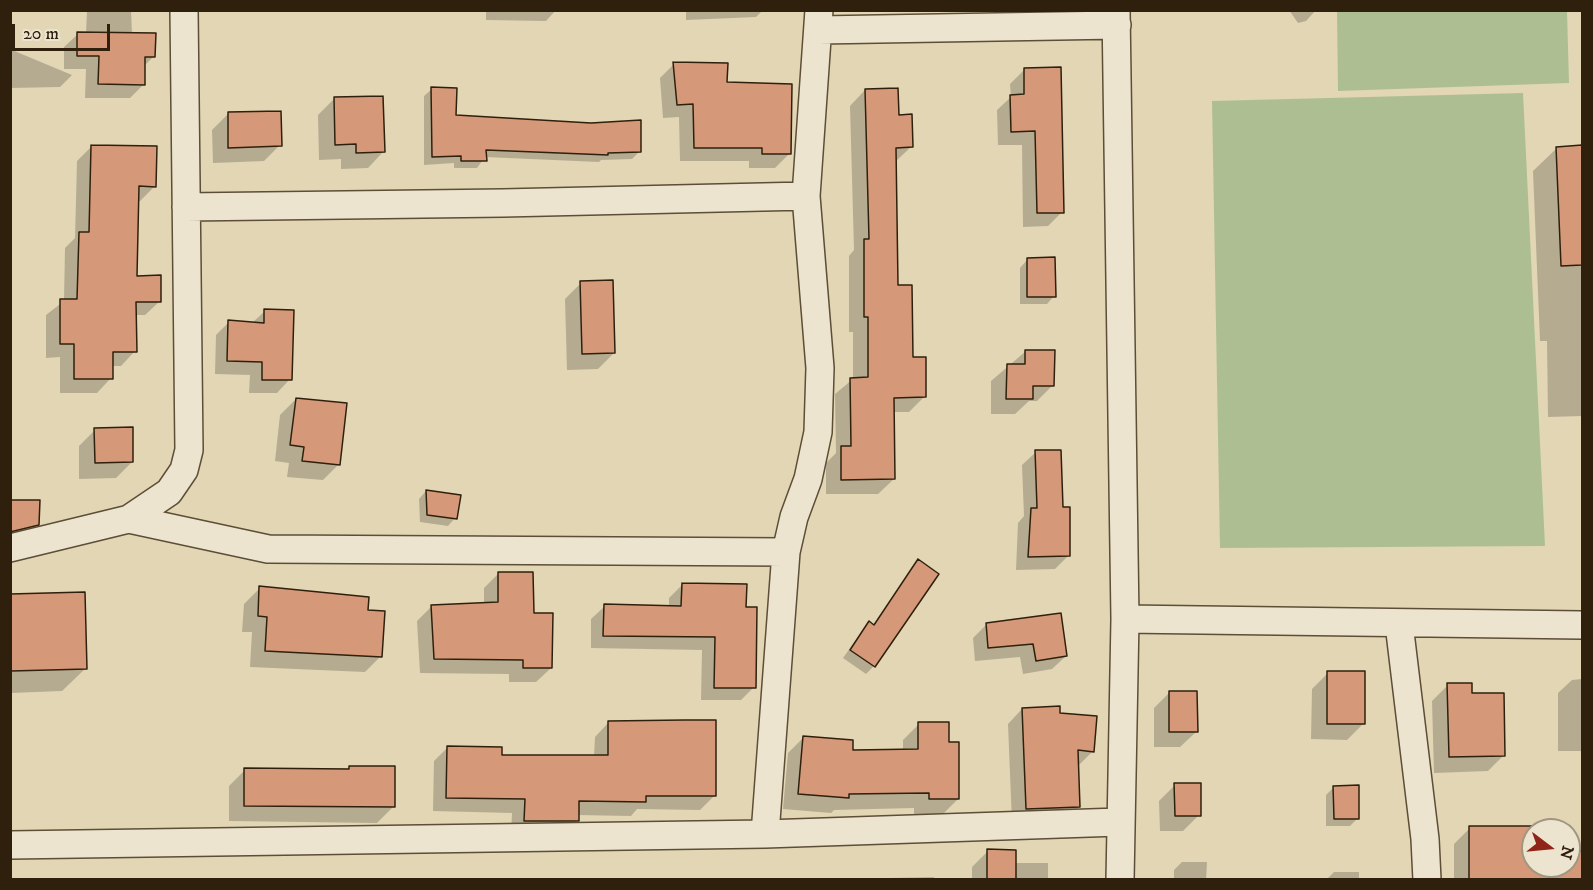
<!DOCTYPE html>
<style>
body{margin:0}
#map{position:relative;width:1593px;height:890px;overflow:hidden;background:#e2d6b5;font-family:"IM FELL DW Pica",serif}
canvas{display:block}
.frame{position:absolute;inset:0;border:12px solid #2f200d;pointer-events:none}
.north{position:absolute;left:1521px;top:818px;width:60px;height:60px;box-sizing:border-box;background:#ece4cf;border:2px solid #a09681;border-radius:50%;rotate:106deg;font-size:16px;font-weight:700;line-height:24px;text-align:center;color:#2f200d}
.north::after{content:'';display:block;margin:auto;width:21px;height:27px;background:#8f2418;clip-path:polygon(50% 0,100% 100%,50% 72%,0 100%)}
.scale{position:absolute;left:12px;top:24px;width:98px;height:27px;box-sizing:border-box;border:3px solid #2f200d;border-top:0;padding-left:8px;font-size:18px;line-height:21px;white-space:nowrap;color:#2f200d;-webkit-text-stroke:4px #ece4cf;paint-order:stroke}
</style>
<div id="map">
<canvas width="1593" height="890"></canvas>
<div class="frame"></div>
<div class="north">N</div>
<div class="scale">20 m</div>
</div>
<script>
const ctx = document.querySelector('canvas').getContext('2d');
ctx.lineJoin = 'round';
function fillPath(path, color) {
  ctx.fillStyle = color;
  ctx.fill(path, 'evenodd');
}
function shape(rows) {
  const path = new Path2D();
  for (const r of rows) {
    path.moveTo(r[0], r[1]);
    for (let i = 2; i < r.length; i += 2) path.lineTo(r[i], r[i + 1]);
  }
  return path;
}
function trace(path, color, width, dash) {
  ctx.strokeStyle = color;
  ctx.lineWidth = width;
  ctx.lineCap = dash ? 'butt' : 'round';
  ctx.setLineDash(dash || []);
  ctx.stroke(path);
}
fillPath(shape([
 [1337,11,1567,11,1569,83,1338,91],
 [1523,93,1545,546,1220,548,1212,101]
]), '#adbf92');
fillPath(shape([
 [10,10,12,50,72,75,60,87,10,88],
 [87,10,131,10,132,34,154,56,144,66,144,84,130,98,85,98,86,69,64,69,64,47,78,34,86,34],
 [486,10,556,10,546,21,486,20],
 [686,10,763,10,756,17,686,20],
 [1289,10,1316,10,1306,21,1298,23],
 [674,64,726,84,789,154,775,168,749,168,749,161,680,161,679,117,663,118,660,78],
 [1024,70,1062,212,1048,226,1023,227,1022,145,998,145,997,110,1011,97,1010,84],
 [432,89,455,117,639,152,632,159,601,160,599,162,485,157,477,168,454,168,454,163,424,165,424,96],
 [865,90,898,117,912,146,895,162,897,287,911,359,924,397,909,412,893,412,894,479,878,494,826,494,826,463,836,453,835,394,853,379,853,332,849,332,849,256,854,250,850,106],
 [334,99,383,152,368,168,341,169,341,159,319,160,318,115],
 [228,114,280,145,264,161,213,163,212,130],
 [92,146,155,186,140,201,137,201,135,277,160,301,145,315,135,315,135,351,121,366,111,366,111,378,97,393,60,393,60,357,46,358,46,315,64,301,65,248,75,238,77,161],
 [1582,147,1582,416,1548,417,1547,341,1540,341,1533,171,1557,148],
 [1027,260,1054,296,1047,304,1020,304,1020,268],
 [581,283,614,353,598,369,567,370,565,299],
 [265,311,290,379,277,393,249,393,250,375,215,374,216,335,229,322,252,323],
 [1026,351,1053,385,1037,401,1029,401,1015,414,991,414,991,381],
 [296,399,339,464,323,480,287,477,289,463,275,461,280,415],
 [95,430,132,462,116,478,79,479,79,446],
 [1036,452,1062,509,1069,555,1055,569,1016,570,1018,523,1024,516,1022,465],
 [426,491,455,518,448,526,420,522,419,499],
 [10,501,38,524,22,540,10,544],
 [918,561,874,666,866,674,843,658,862,631,869,623,873,625],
 [498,574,533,614,551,668,536,682,509,682,509,674,420,673,417,621,432,606,484,604,484,588],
 [682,585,745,608,754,687,741,700,701,700,702,650,591,648,591,619,605,606,669,607,669,598],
 [260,588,381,656,365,672,250,667,252,632,242,632,244,604],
 [10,596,86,668,62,691,10,693],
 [987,624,1066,656,1052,669,1023,674,1020,657,975,661,973,638],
 [1328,673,1363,724,1347,740,1311,739,1312,689],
 [1582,679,1582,751,1558,751,1558,693,1572,680],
 [1448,685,1471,695,1504,755,1488,771,1434,773,1432,701],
 [1170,692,1196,732,1180,747,1154,747,1154,708],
 [1022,709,1059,714,1093,751,1077,767,1079,807,1064,822,1012,823,1008,724],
 [609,722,714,796,700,810,637,809,631,816,577,815,577,820,563,834,511,835,512,813,433,811,434,761,448,747,501,757,594,757,595,737],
 [919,724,947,743,958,799,942,815,914,815,914,808,834,810,831,813,783,809,788,753,804,737,851,752,903,751,903,740],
 [394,768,393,807,377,823,229,821,229,786,245,770],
 [1175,785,1199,815,1183,831,1160,831,1159,801],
 [1334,787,1358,818,1350,826,1326,826,1326,795],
 [1470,828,1540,830,1533,830,1533,866,1569,866,1569,853,1582,853,1582,880,1454,880,1454,844],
 [988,851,1015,863,1048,863,1048,880,972,880,972,867],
 [1182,862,1207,862,1206,880,1174,880,1174,870],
 [1334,872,1359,872,1359,880,1326,880],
 [934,877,934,880,887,880,889,878]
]), '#0003');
const building = shape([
 [77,32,156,33,155,57,145,57,145,85,98,84,99,56,77,56,77,32],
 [673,62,728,63,727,82,792,84,791,154,762,154,762,148,694,148,693,104,677,105,673,62],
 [1061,67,1064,213,1037,213,1035,131,1011,132,1010,95,1024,94,1024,68,1061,67],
 [431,87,457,88,456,115,591,123,641,120,641,152,608,153,608,155,486,150,487,161,461,161,461,156,432,157,431,87],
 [898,88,899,115,912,114,913,147,896,148,898,285,912,285,913,357,926,357,926,397,894,398,895,479,841,480,841,446,851,446,850,378,868,377,868,317,864,317,864,239,869,239,865,89,898,88],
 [383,96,385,152,356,153,356,144,335,145,334,97,383,96],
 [281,111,282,146,228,148,228,112,281,111],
 [91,145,157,146,156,187,139,186,137,276,161,275,161,302,136,302,137,352,113,352,113,379,74,379,74,344,60,344,60,299,77,299,79,232,89,232,91,145],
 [1582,145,1582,265,1561,266,1556,147,1582,145],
 [1055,257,1056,297,1027,297,1027,258,1055,257],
 [613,280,615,353,582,354,580,281,613,280],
 [264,309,294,310,292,380,262,380,262,362,227,361,228,320,264,323,264,309],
 [1025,350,1055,350,1054,386,1033,386,1033,399,1006,399,1007,364,1025,364,1025,350],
 [296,398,347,403,340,465,302,461,304,447,290,445,296,398],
 [133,427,133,462,95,463,94,428,133,427],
 [1035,450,1061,450,1063,507,1070,507,1070,556,1028,557,1031,508,1037,508,1035,450],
 [426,490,461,495,457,519,427,515,426,490],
 [10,500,40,500,39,525,10,532,10,500],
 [918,559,939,574,875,667,850,650,869,621,874,625,918,559],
 [498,572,533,572,534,613,553,613,552,668,523,668,523,660,434,659,431,605,498,602,498,572],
 [682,583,747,584,746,607,757,607,756,688,714,688,715,637,603,636,604,604,681,606,682,583],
 [259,586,369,597,368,610,385,611,382,657,265,651,267,617,258,616,259,586],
 [85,592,87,669,11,671,10,594,85,592],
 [1061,613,1067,656,1036,661,1033,644,988,648,986,623,1061,613],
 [1327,671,1365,671,1365,724,1327,724,1327,671],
 [1447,683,1472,683,1472,693,1504,693,1505,756,1449,757,1447,683],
 [1169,691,1197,691,1198,732,1169,732,1169,691],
 [1060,706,1060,713,1097,716,1094,752,1078,750,1080,807,1026,809,1022,708,1060,706],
 [684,720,716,720,716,796,646,796,646,802,579,801,579,821,524,821,525,799,446,798,447,746,502,747,502,755,608,755,608,721,684,720],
 [918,722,949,722,949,742,959,742,959,799,929,799,929,793,849,794,849,798,798,794,803,736,853,740,853,750,918,749,918,722],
 [349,766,395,766,395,807,244,806,244,768,349,769,349,766],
 [1174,783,1201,783,1201,816,1175,816,1174,783],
 [1359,785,1359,819,1334,819,1333,786,1359,785],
 [1469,826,1542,826,1542,830,1533,830,1533,866,1569,866,1569,852,1582,851,1582,879,1469,879,1469,826],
 [987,849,1016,850,1016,879,987,879,987,849]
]);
fillPath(building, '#d59878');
trace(building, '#2f200d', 1.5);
const street = shape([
 [1116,10,1125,619,1120,880],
 [819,30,1117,25],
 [186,207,503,203,806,196],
 [129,519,268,549,786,552],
 [10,548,129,519,169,492,184,470,189,450,184,10],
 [1125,619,1582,625],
 [1399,624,1425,839,1427,880],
 [765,834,786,552,794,517,808,479,818,432,820,368,806,196,819,10],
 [10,845,765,834,1119,822]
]);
trace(street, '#5c4e37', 30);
trace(street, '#ece4cf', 27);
</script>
